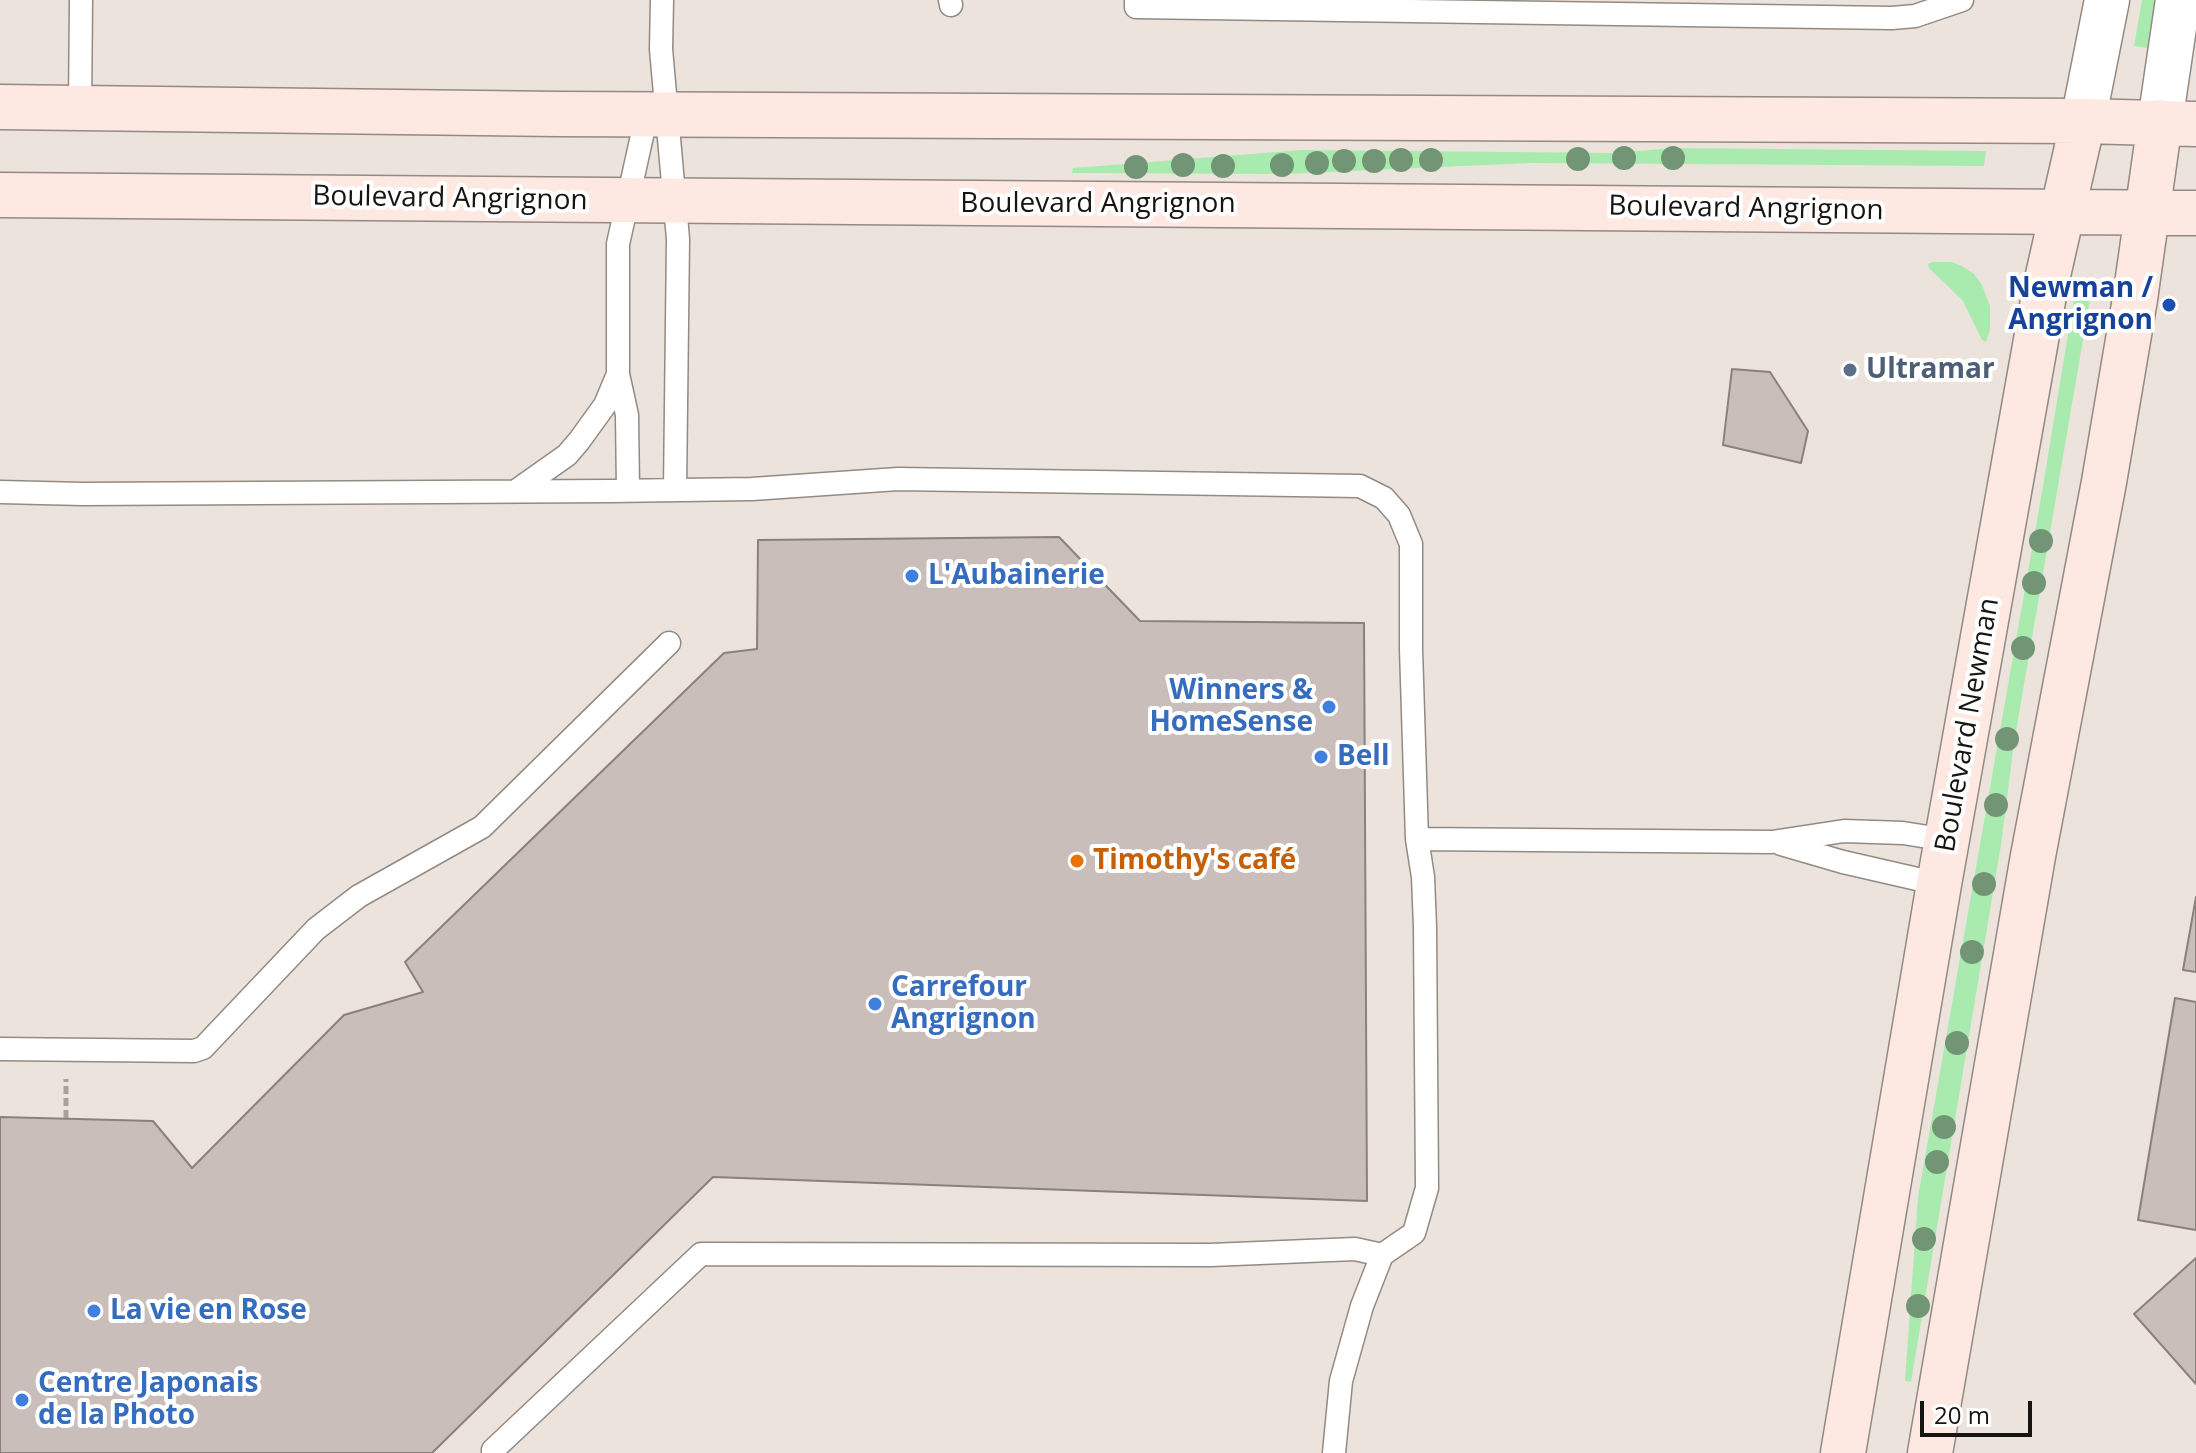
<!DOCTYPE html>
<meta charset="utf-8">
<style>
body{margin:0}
#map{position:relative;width:2196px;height:1453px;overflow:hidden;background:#ece4dc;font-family:"Open Sans",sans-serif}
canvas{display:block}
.scale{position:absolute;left:1920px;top:1401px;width:112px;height:36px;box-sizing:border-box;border:4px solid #171512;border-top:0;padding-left:10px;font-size:24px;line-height:28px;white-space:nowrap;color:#171512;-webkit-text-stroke:6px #fff;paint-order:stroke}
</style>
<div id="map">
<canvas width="2196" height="1453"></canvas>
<div class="scale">20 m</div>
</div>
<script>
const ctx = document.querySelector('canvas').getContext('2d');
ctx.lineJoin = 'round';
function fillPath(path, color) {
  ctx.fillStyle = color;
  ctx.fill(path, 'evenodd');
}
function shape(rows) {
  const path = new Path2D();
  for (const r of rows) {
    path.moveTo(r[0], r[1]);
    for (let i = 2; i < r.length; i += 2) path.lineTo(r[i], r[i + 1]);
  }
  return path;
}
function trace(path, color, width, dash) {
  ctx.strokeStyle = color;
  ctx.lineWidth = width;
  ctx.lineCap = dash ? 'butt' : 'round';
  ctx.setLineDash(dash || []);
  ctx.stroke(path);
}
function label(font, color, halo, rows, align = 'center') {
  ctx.font = font + ' "Open Sans",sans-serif';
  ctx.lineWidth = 8;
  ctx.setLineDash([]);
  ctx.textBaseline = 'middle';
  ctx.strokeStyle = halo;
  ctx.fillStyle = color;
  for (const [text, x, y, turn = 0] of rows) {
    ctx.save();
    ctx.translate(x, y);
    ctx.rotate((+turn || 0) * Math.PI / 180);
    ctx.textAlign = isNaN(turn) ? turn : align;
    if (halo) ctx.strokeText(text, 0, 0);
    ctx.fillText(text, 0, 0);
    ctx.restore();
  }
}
fillPath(shape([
 [2142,0,2157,0,2149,48,2134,46],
 [1673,148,1986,151,1984,166,1531,163,1284,174,1072,173,1073,168,1302,150,1615,153],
 [1932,262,1952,262,1962,266,1974,274,1982,285,1990,306,1990,330,1986,342,1982,340,1963,301,1929,268,1928,264],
 [2075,292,2091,293,2014,743,2001,845,1911,1382,1905,1381,1918,1197,2042,492]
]), '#a9ebaf');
const building = shape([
 [1732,369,1770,372,1808,431,1801,463,1723,445,1732,369],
 [1059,537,1140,621,1364,623,1367,1201,713,1177,432,1453,0,1453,0,1117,153,1121,192,1168,344,1015,423,992,405,962,724,653,757,649,758,540,1059,537],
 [2196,897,2196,972,2183,970,2196,897],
 [2175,998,2196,1002,2196,1230,2138,1220,2175,998],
 [2196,1258,2196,1384,2134,1314,2196,1258]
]);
fillPath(building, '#c9beb9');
trace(building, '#8a807c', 2);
const service = shape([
 [662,0,661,49,678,239,675,490],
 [950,0,951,5],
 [1136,0,1136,7,1892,18,1915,16,1962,0],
 [80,108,81,0],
 [628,490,627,415,618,374,618,244,648,109],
 [516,491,567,455,579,441,605,405,618,374],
 [0,492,83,494,610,491,752,489,898,479,1360,486,1384,498,1399,515,1411,544,1411,649,1417,839,1423,877,1425,927,1427,1188,1414,1233,1382,1255,1362,1306,1341,1381,1334,1453],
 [1417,839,1772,842,1844,831,1903,833,1947,840],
 [1781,844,1843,862,1939,884],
 [0,1049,194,1051,203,1048,316,929,359,896,482,827,669,643],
 [493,1453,493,1450,701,1254,1211,1255,1355,1249,1382,1255]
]);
const tertiary = shape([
 [2083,121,2107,0],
 [2160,122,2178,0]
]);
const secondary = shape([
 [0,107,558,114,2083,121,2196,124],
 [0,195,2196,213],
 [1843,1453,1939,884,2046,284,2083,121],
 [1930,1453,2033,856,2104,482,2135,299,2160,122]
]);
trace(service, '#928a83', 25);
trace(tertiary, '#928a83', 47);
trace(secondary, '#928a83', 47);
trace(shape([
 [66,1118,66,1079]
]), '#a8a29c', 5, [8, 4]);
trace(service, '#fff', 22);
trace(tertiary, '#fff', 44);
trace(secondary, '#fee8e2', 44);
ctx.fillStyle = '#729675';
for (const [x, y] of [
 [1624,158],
 [1673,158],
 [1578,159],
 [1401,160],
 [1431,160],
 [1344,161],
 [1374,161],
 [1317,163],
 [1183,165],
 [1282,165],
 [1223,166],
 [1136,167],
 [2041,541],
 [2034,583],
 [2023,648],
 [2007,739],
 [1996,805],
 [1984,884],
 [1972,952],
 [1957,1043],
 [1944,1127],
 [1937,1162],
 [1924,1239],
 [1918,1306]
]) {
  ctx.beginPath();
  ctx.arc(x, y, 12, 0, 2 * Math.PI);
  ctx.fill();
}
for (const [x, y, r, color] of [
 [2169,305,8,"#1a4fb4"],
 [1850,370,8,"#5c6f8a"],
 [912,576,8,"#3f7fe0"],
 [1329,707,8,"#3f7fe0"],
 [1321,757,8,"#3f7fe0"],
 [1077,861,8,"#e8710a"],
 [875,1004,8,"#3f7fe0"],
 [94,1311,8,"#3f7fe0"],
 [22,1400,8,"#3f7fe0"]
]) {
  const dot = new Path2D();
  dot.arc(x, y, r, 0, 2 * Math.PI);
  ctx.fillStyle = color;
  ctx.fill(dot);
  trace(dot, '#fff', 3);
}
label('28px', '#171512', '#fff', [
 ["Boulevard Angrignon",450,199,1],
 ["Boulevard Angrignon",1098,204],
 ["Boulevard Angrignon",1746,209,1],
 ["Boulevard Newman",1968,725,-80]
]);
label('bold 28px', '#164399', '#fff', [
 ["Newman /",2153,289],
 ["Angrignon",2153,321]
], 'right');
label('bold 28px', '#4e5e75', '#fff', [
 ["Ultramar",1866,370]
], 'left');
label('bold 28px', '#366cbe', '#fff', [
 ["L'Aubainerie",928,576],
 ["Winners &",1313,691,"right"],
 ["HomeSense",1313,723,"right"],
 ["Bell",1337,757],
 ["Carrefour",891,988],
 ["Angrignon",891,1020],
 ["La vie en Rose",110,1311],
 ["Centre Japonais",38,1384],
 ["de la Photo",38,1416]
], 'left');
label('bold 28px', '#c56008', '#fff', [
 ["Timothy's café",1093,861]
], 'left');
</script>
